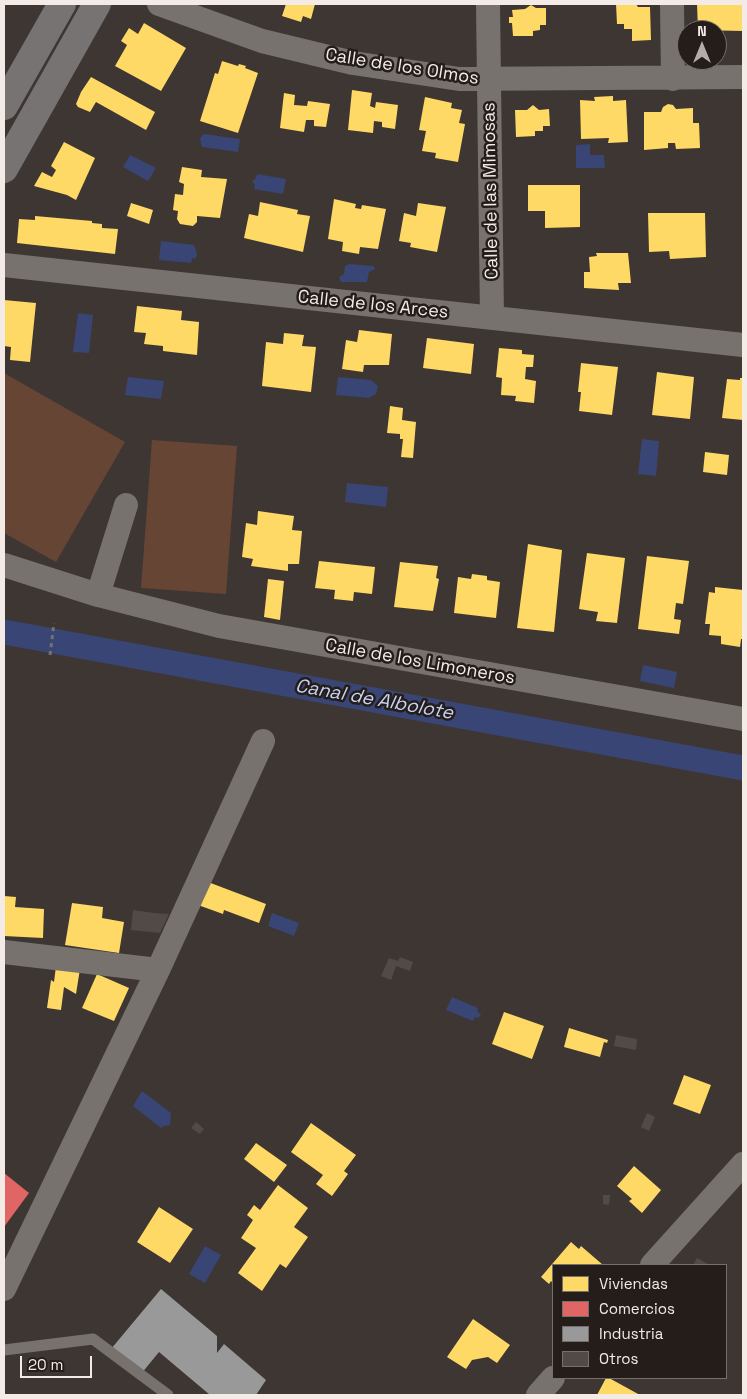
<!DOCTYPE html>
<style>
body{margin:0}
#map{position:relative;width:747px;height:1399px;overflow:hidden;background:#3e3632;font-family:"Space Grotesk",sans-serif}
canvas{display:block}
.frame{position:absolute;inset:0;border:5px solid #f4ebe7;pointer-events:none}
.legend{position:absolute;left:552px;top:1264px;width:175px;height:115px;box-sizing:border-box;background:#241d1a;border:1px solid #776f6c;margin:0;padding:6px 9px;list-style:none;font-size:15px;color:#f4ebe7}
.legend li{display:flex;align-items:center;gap:10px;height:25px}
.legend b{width:25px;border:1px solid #776f6c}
.north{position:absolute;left:677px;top:20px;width:50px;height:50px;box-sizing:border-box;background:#241d1a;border:1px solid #776f6c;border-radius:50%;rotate:0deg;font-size:14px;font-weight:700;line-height:20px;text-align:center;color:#f4ebe7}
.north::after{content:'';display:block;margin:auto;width:18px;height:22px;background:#b4aca8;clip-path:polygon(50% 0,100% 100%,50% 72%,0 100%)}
.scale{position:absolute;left:20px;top:1356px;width:72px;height:22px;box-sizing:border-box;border:2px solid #f4ebe7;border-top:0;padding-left:6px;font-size:15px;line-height:18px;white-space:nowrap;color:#f4ebe7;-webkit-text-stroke:4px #241d1a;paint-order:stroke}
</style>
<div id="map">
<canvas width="747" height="1399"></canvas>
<div class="frame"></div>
<ul class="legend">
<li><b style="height:14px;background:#ffd966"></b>Viviendas</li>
<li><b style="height:14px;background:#e06666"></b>Comercios</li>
<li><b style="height:14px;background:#999"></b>Industria</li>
<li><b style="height:14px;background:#514a47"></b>Otros</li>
</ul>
<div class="north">N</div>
<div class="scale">20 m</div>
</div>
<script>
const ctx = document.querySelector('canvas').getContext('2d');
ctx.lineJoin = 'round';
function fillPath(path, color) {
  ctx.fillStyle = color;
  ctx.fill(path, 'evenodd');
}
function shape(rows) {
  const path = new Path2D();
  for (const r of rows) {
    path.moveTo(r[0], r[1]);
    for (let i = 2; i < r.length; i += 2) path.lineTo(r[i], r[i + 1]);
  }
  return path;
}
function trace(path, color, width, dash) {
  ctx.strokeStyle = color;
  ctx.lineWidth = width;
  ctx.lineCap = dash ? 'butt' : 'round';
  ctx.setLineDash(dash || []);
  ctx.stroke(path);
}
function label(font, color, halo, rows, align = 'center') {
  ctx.font = font + ' "Space Grotesk",sans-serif';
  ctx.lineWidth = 5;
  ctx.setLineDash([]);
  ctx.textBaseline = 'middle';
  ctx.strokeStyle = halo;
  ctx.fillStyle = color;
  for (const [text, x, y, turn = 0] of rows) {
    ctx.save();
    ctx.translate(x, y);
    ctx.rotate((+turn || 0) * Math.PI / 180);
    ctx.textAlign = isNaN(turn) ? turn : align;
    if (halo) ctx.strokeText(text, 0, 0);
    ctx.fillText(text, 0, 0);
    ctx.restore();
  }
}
fillPath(shape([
 [4,373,125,442,56,562,4,533],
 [152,440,237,446,226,594,141,588]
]), '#664535');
fillPath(shape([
 [204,134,240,139,238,152,202,147,200,138],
 [590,144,590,155,604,155,605,168,576,168,576,145],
 [130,155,156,168,148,181,123,167],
 [257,174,286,179,283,194,254,189,255,185,252,181,256,178],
 [161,241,194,245,197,254,196,258,192,259,191,263,159,260],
 [349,264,374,266,375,269,369,272,367,282,341,282,339,277,344,274,345,266],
 [78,313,93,315,89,353,73,352],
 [128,377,164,381,161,399,125,395],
 [338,377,371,380,378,386,376,394,369,398,336,395],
 [642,439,659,441,656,476,638,474],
 [347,483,388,487,386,507,345,502],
 [643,665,677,672,674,688,640,681],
 [272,913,299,923,294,936,268,926],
 [452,997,478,1008,477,1011,481,1015,478,1018,475,1017,473,1021,446,1010],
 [142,1091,171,1113,170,1125,164,1126,161,1128,133,1106],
 [205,1246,221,1255,205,1283,189,1274]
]), '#394574');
fillPath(shape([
 [286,4,315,4,311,19,303,16,301,22,282,16],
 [616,4,636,4,638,7,650,7,651,40,632,41,632,29,624,29,624,24,617,24],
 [697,4,743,4,743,31,698,30],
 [531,5,536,8,546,8,546,25,540,25,540,30,533,31,533,36,513,36,512,23,509,23,509,17,513,17,512,10,525,9],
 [144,23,186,48,161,91,115,66,127,45,121,41,129,28,138,34],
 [222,61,238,66,239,64,246,66,245,68,258,73,238,133,200,121,215,73,218,74],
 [91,77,155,112,146,130,96,102,90,112,78,107,76,104,81,92],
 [352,90,372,93,370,106,375,108,376,102,398,105,395,129,382,127,382,122,374,121,373,133,348,130],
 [284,93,295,95,294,105,307,106,308,101,330,104,326,127,314,126,314,120,306,120,304,132,280,128],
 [613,96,613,101,626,100,628,142,608,143,609,138,581,139,580,100,595,101,594,97],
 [425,97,452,103,451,108,462,110,459,123,465,124,458,162,435,158,436,153,422,151,426,131,419,130],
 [668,104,673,105,676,109,693,108,693,123,699,123,700,148,676,149,675,143,668,143,668,148,644,150,644,112,661,112,663,107],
 [533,105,539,110,549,109,550,126,543,126,543,131,535,131,535,136,516,137,515,110,527,110],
 [64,142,95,158,76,200,67,195,34,186,42,172,52,177,56,170,51,166],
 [182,167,202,170,201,177,227,179,220,218,197,216,197,222,193,226,180,224,177,219,178,211,173,210,175,194,183,195,184,184,179,182],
 [528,185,580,185,580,227,545,228,545,211,528,211],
 [334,199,356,204,355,208,361,209,362,205,386,209,378,249,360,247,359,254,342,251,343,242,328,239],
 [260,202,298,210,297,214,310,216,303,252,244,238,249,214,258,216],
 [131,203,153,210,149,224,127,216],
 [418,203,446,207,437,252,410,247,411,243,399,241,404,213,416,216],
 [648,213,705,213,706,257,670,259,669,251,649,252],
 [35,216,92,221,92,223,102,224,102,228,118,229,115,254,17,243,19,219,35,220],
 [596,253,628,253,631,283,618,283,619,290,584,288,584,272,590,272,589,257,597,256],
 [4,300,36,303,30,362,10,360,11,347,4,346],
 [137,306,182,311,181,320,199,322,197,355,163,351,163,346,144,344,146,333,134,332],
 [359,330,392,334,389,365,364,365,363,372,342,369,346,340,357,342],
 [284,333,304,335,302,346,316,347,311,392,262,386,266,342,283,344],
 [427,338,474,344,471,374,423,368],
 [499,348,522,350,522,354,534,355,533,367,526,367,525,379,536,381,534,403,515,401,516,396,501,395,502,378,496,377],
 [581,363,618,367,612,415,579,411,581,392,578,392],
 [657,372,694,377,690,419,652,415],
 [740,378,743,378,743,420,722,418,727,379,740,380],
 [390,406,403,408,402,420,416,422,413,458,401,457,403,439,400,439,400,434,387,433],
 [705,452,729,455,727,475,703,472],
 [258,511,294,516,292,530,302,531,299,564,288,564,288,571,251,566,253,559,242,557,246,523,257,525],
 [528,544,562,550,554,632,517,628],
 [587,553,625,558,617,623,596,621,598,612,579,609],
 [647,556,689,561,683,604,676,603,674,619,681,620,679,634,638,629],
 [319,561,375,567,372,594,354,592,353,601,334,599,335,590,315,588],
 [400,562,438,566,436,578,439,579,433,611,394,607],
 [472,574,487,576,487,580,500,582,496,618,454,613,458,577,471,579],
 [268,579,284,581,280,620,264,617],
 [715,587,743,590,743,639,741,639,740,647,721,644,721,636,709,635,710,624,705,624,709,592,715,593],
 [208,882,266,904,259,923,224,910,223,914,198,905],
 [4,896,16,897,15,907,44,909,43,938,4,936],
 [72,903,103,907,102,918,124,922,119,953,65,945],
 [56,966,80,969,76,994,64,987,61,1010,47,1008,51,980,54,982],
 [97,974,129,988,114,1021,82,1008],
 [504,1012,544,1026,532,1059,492,1044],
 [569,1028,608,1040,607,1043,604,1042,600,1057,564,1047],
 [684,1075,711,1085,700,1114,673,1104],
 [311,1123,356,1155,344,1171,348,1174,332,1196,316,1184,323,1175,291,1152],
 [256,1143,287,1165,274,1182,244,1159],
 [634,1166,661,1190,642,1213,629,1201,632,1199,617,1186],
 [278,1185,308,1208,294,1227,308,1237,286,1268,280,1264,262,1291,238,1273,256,1248,241,1238,253,1220,247,1215,254,1205,260,1210],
 [159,1207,193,1229,170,1263,137,1242],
 [571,1242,579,1249,581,1246,603,1265,553,1265,553,1283,551,1281,549,1284,541,1277],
 [473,1319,510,1345,497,1363,488,1357,472,1360,466,1369,447,1357],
 [606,1378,609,1378,640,1395,597,1395]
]), '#ffd966');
fillPath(shape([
 [4,1173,29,1193,4,1227]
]), '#e06666');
fillPath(shape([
 [161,1289,217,1336,217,1353,224,1344,266,1380,256,1395,210,1395,159,1352,141,1374,111,1349]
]), '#999');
trace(shape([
 [4,632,743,768]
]), '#394574', 25);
fillPath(shape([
 [133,910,154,913,169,914,160,933,131,930],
 [400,957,413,962,410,971,396,966,391,980,381,976,389,958,398,961],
 [616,1035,637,1039,636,1050,614,1046],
 [647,1113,655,1117,649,1131,641,1127],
 [196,1122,204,1129,200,1134,191,1128],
 [603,1195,610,1195,609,1205,603,1204],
 [697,1258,710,1265,693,1265]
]), '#514a47');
trace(shape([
 [50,655,54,623]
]), '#78726f', 3, [4, 4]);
trace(shape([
 [4,1350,93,1339,168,1395]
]), '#78726e', 11);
trace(shape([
 [159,4,262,41,353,63,459,79,743,77],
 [488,4,492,318],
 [672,4,673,79],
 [4,265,743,345],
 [4,565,98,595,219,626,743,719],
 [98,595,126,505],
 [4,952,158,970],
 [652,1265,743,1164],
 [4,1289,158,970,263,741],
 [538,1395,553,1378]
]), '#78726e', 24);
trace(shape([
 [4,106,62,4],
 [4,169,97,4]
]), '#787373', 28);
label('18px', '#f4ebe7', '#241d1a', [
 ["Calle de los Olmos",402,67,9],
 ["Calle de las Mimosas",491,191,-91],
 ["Calle de los Arces",373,305,6],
 ["Calle de los Limoneros",420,662,10]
]);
label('italic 19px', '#c7d3f4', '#241d1a', [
 ["Canal de Albolote",374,700,10]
]);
</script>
